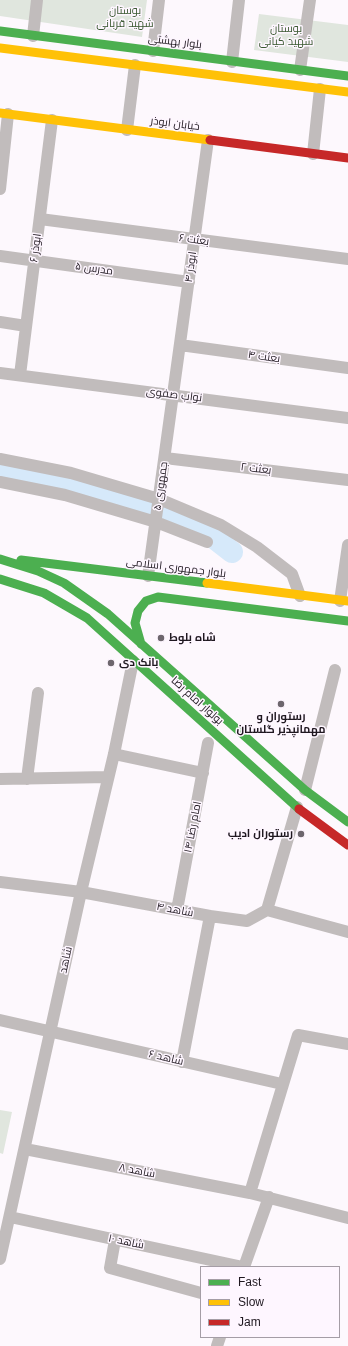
<!DOCTYPE html>
<meta charset="utf-8">
<style>
body{margin:0}
#map{position:relative;width:348px;height:1346px;overflow:hidden;background:#fdf8fd;font-family:Arial,sans-serif}
canvas{display:block}
.legend{position:absolute;left:200px;top:1266px;width:140px;height:72px;box-sizing:border-box;background:#fef6ff;border:1px solid #a59da6;margin:0;padding:5px 7px;list-style:none;font-size:12px;color:#1f1820}
.legend li{display:flex;align-items:center;gap:8px;height:20px}
.legend b{width:20px;border:1px solid #a59da6}
</style>
<div id="map">
<canvas width="348" height="1346"></canvas>
<ul class="legend">
<li><b style="height:5px;background:#4caf50"></b>Fast</li>
<li><b style="height:5px;background:#ffc107"></b>Slow</li>
<li><b style="height:5px;background:#c62828"></b>Jam</li>
</ul>
</div>
<script>
const ctx = document.querySelector('canvas').getContext('2d');
ctx.lineJoin = 'round';
function fillPath(path, color) {
  ctx.fillStyle = color;
  ctx.fill(path, 'evenodd');
}
function shape(rows) {
  const path = new Path2D();
  for (const r of rows) {
    path.moveTo(r[0], r[1]);
    for (let i = 2; i < r.length; i += 2) path.lineTo(r[i], r[i + 1]);
  }
  return path;
}
function trace(path, color, width, dash) {
  ctx.strokeStyle = color;
  ctx.lineWidth = width;
  ctx.lineCap = dash ? 'butt' : 'round';
  ctx.setLineDash(dash || []);
  ctx.stroke(path);
}
function label(font, color, halo, rows, align = 'center') {
  ctx.font = font + ' Arial,Cairo,sans-serif';
  ctx.lineWidth = 3;
  ctx.setLineDash([]);
  ctx.textBaseline = 'middle';
  ctx.strokeStyle = halo;
  ctx.fillStyle = color;
  for (const [text, x, y, turn = 0] of rows) {
    ctx.save();
    ctx.translate(x, y);
    ctx.rotate((+turn || 0) * Math.PI / 180);
    ctx.textAlign = isNaN(turn) ? turn : align;
    if (halo) ctx.strokeText(text, 0, 0);
    ctx.fillText(text, 0, 0);
    ctx.restore();
  }
}
fillPath(shape([
 [0,0,147,0,142,37,0,16],
 [259,14,348,25,348,62,254,50],
 [0,1110,12,1112,3,1154,0,1153]
]), '#e0e6de');
trace(shape([
 [0,469,67,483,116,497,146,508],
 [168,514,197,527,214,538,232,552]
]), '#d6e9fa', 22);
trace(shape([
 [33,36,37,0],
 [153,51,159,0],
 [232,62,239,0],
 [300,70,310,0],
 [127,130,135,65],
 [313,154,320,89],
 [0,189,8,114],
 [40,219,348,259],
 [0,256,189,282],
 [0,322,26,326],
 [180,345,348,368],
 [0,373,348,418],
 [20,375,52,120],
 [165,458,348,480],
 [0,459,71,473,159,499,221,525,257,547,292,574,300,596],
 [0,482,65,495,156,522,207,542],
 [148,576,208,140],
 [340,601,348,545],
 [114,754,203,773],
 [0,779,108,777],
 [27,779,38,693],
 [305,790,335,670],
 [0,882,81,892,210,916,247,921,267,910],
 [177,910,208,743],
 [267,910,297,807],
 [267,910,348,932],
 [0,1020,282,1084],
 [182,1062,210,916],
 [25,1149,250,1193,348,1218],
 [250,1193,298,1035,348,1044],
 [10,1217,243,1267],
 [115,1240,110,1268,201,1293],
 [0,1259,81,892,114,754,133,661],
 [244,1267,269,1197],
 [217,1346,220,1337]
]), '#c1bcbc', 12);
trace(shape([
 [0,31,348,76],
 [0,559,38,571,64,583,108,614,305,790,348,822],
 [21,560,207,583],
 [0,579,44,593,87,618,299,809],
 [141,644,135,623,138,611,146,601,158,597,348,621]
]), '#4caf50', 9);
trace(shape([
 [0,48,348,92],
 [0,113,210,140],
 [207,583,348,601]
]), '#ffc107', 9);
trace(shape([
 [210,140,348,158],
 [299,809,348,845]
]), '#c62828', 9);
for (const [x, y, r, color] of [
 [161,638,4,"#6d666d"],
 [111,663,4,"#6d666d"],
 [281,704,4,"#6d666d"],
 [301,834,4,"#6d666d"]
]) {
  const dot = new Path2D();
  dot.arc(x, y, r, 0, 2 * Math.PI);
  ctx.fillStyle = color;
  ctx.fill(dot);
  trace(dot, '#fef6ff', 1.5);
}
label('11px', '#395830', '#fef6ff', [
 ["بوستان",125,11],
 ["شهید قربانی",125,24],
 ["بوستان",286,29],
 ["شهید کیانی",286,42]
]);
label('11px', '#1f1820', '#fef6ff', [
 ["بلوار بهشتی",175,42,7],
 ["خیابان ابوذر",175,124,7],
 ["بعثت ۶",194,240,8],
 ["ابوذر ۶",36,248,-82],
 ["ابوذر ۴",191,267,-82],
 ["مدرس ۵",94,269,8],
 ["بعثت ۴",264,357,8],
 ["نواب صفوی",174,395,7],
 ["بعثت ۲",256,469,7],
 ["جمهوری ۵",161,486,-82],
 ["بلوار جمهوری اسلامی",176,568,7],
 ["بولوار امام رضا",197,701,42],
 ["امام رضا ۱۴",193,827,-79],
 ["شاهد ۴",175,910,11],
 ["شاهد",66,960,-78],
 ["شاهد ۶",166,1058,13],
 ["شاهد ۸",137,1171,11],
 ["شاهد ۱۰",126,1242,12]
]);
label('bold 11px', '#1f1820', '#fef6ff', [
 ["شاه بلوط",169,638],
 ["بانک دی",119,663],
 ["رستوران و",281,717,"center"],
 ["مهمانپذیر گلستان",281,730,"center"],
 ["رستوران ادیب",293,834,"right"]
], 'left');
</script>
